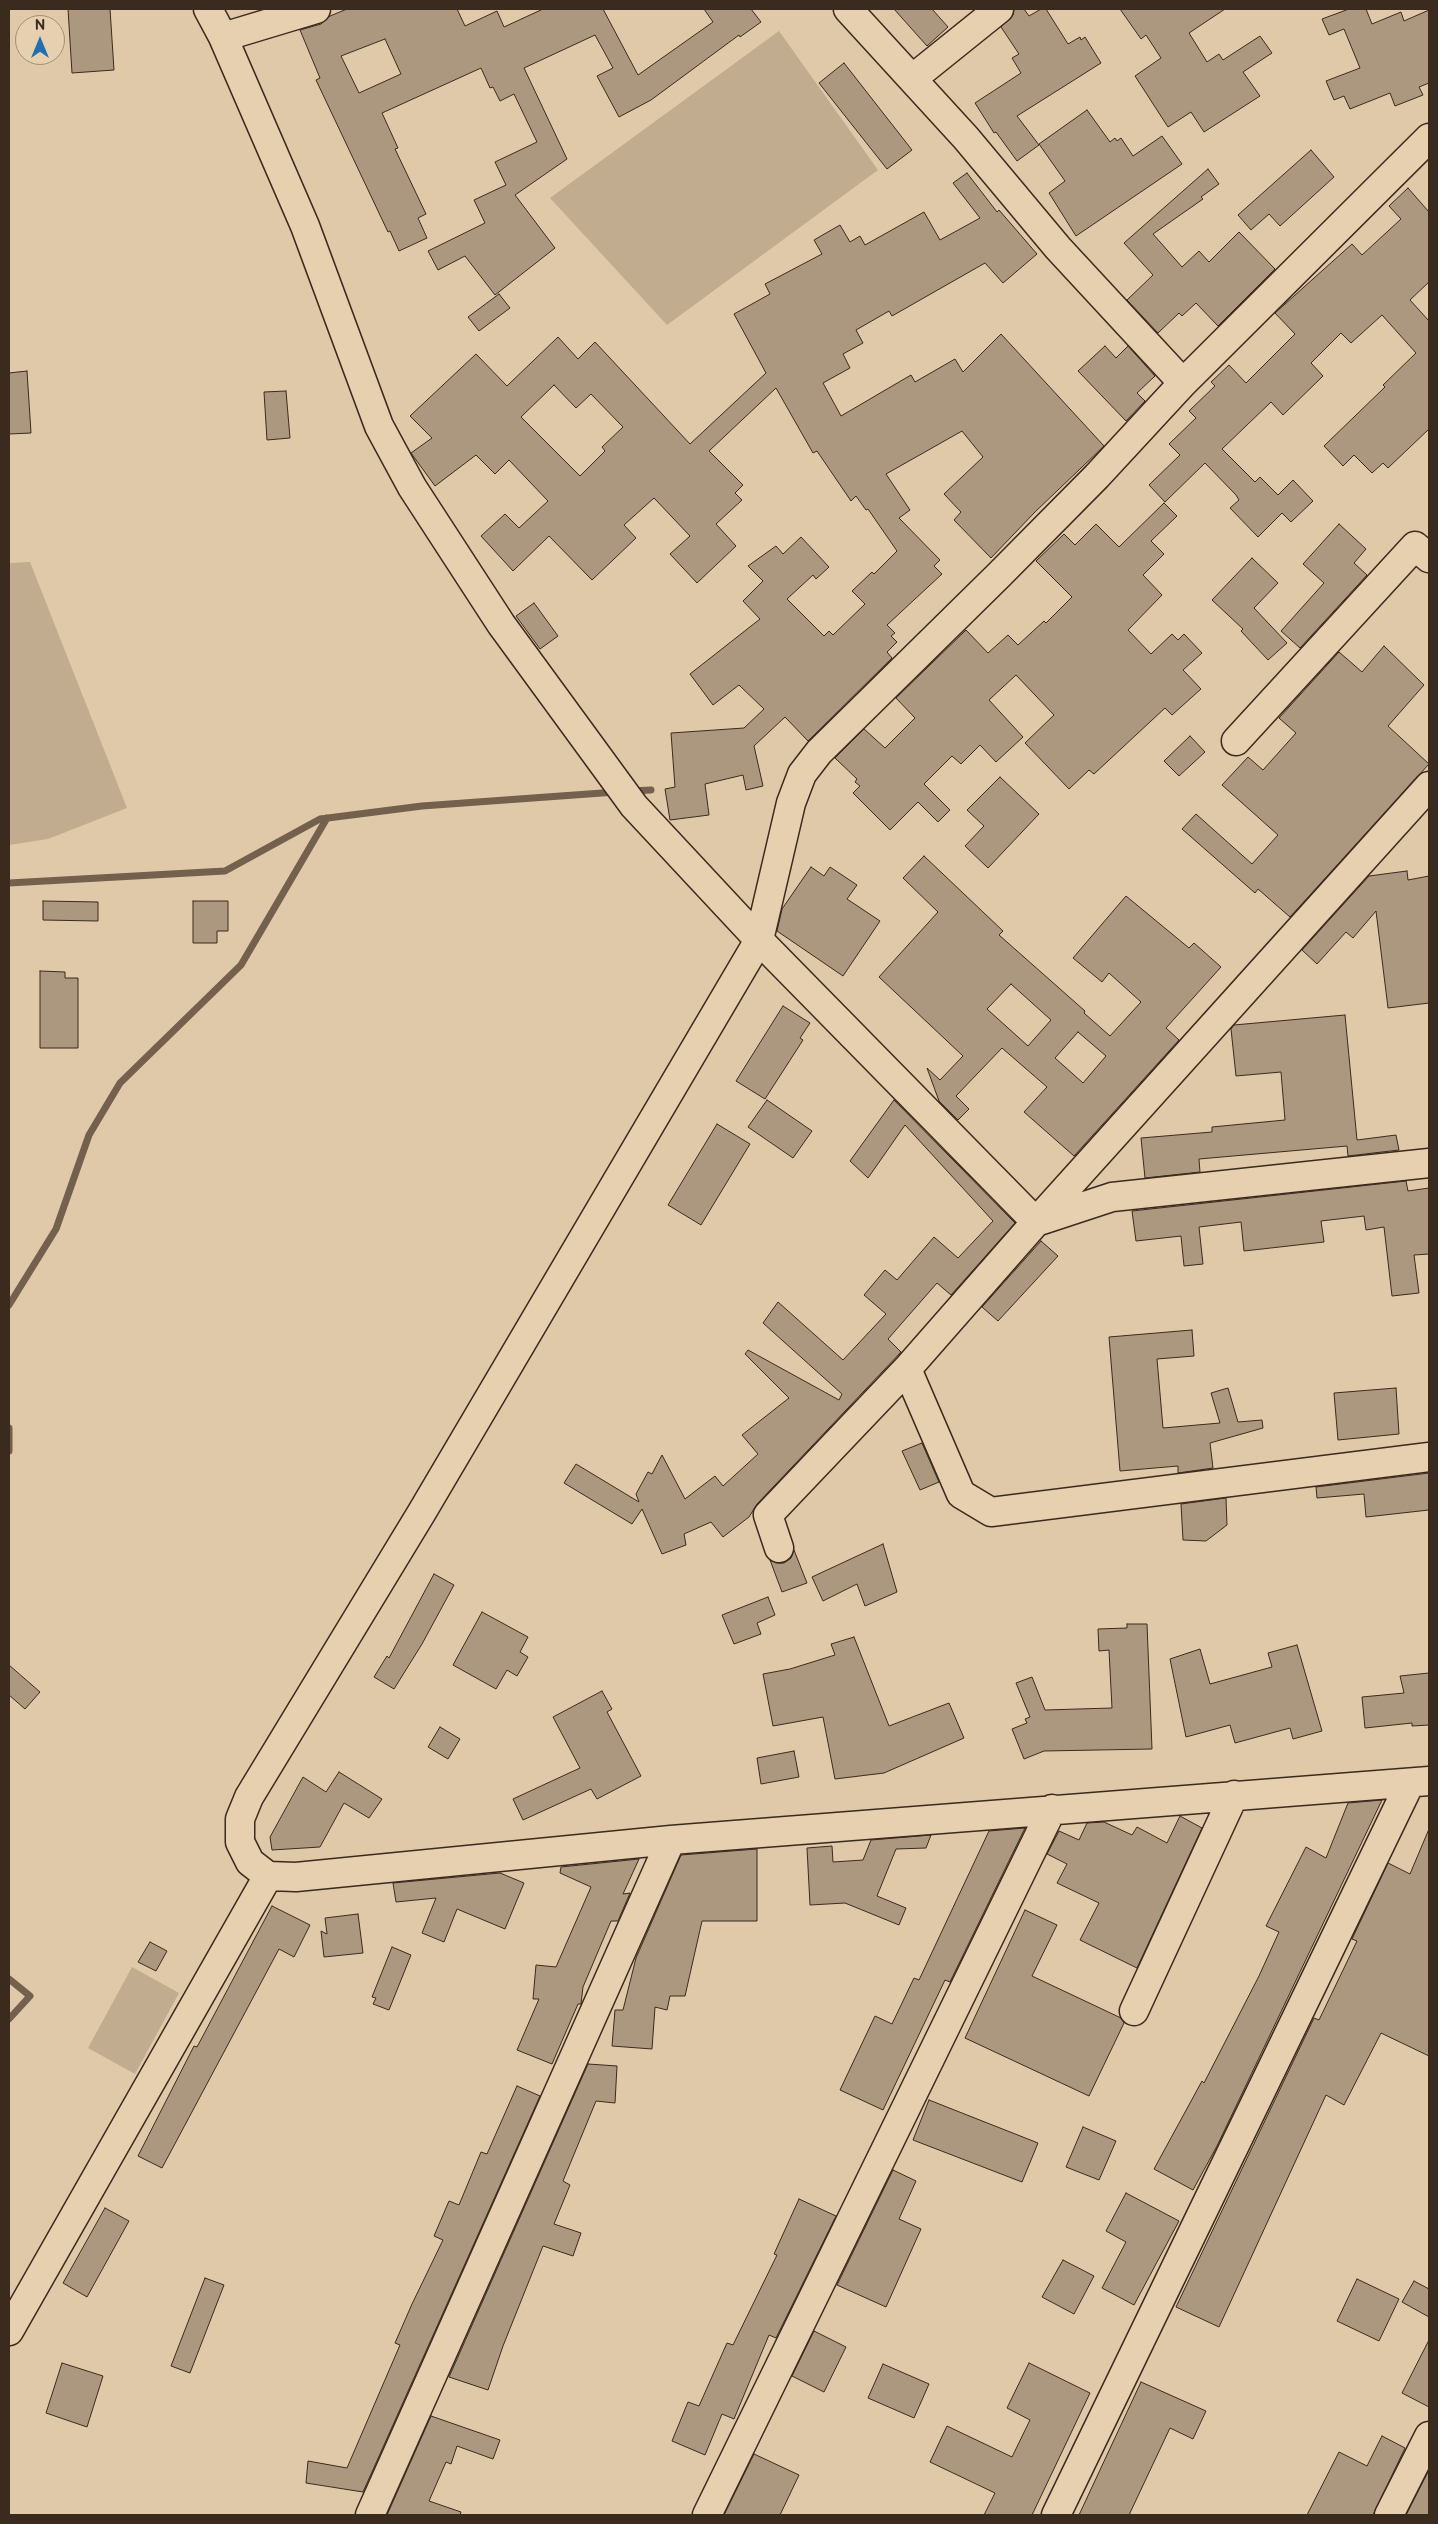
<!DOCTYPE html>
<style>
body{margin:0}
#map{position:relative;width:1438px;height:2524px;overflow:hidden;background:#dfc9a9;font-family:"Balsamiq Sans",sans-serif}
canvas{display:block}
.frame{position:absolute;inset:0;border:10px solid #3b2a1e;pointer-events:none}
.north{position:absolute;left:15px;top:15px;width:50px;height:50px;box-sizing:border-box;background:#e6d0af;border:1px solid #a28e75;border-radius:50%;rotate:0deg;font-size:14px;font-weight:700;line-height:20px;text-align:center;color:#3b2a1e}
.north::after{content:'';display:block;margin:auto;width:18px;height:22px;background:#1f6fb2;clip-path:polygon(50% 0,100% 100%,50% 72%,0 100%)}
</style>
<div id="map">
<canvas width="1438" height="2524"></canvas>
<div class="frame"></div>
<div class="north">N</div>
</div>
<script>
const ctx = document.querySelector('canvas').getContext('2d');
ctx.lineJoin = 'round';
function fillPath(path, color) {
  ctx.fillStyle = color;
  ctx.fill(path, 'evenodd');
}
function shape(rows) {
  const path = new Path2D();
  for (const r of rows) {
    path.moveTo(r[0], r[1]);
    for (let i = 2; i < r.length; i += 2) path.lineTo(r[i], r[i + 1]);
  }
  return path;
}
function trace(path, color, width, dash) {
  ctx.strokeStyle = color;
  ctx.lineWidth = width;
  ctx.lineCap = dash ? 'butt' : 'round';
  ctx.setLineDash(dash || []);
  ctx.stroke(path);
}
fillPath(shape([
 [779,31,878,170,667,325,550,198],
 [30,562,127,808,48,839,9,845,9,563],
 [132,1967,179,1993,135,2074,88,2048]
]), '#c1ac90');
trace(shape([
 [631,791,651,790],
 [9,883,225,871,320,819,422,806,616,792],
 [9,1305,56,1229,89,1135,120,1083,241,965,327,818],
 [9,1428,9,1451],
 [9,1979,30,1996,9,2019]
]), '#73604d', 7);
const building = shape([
 [68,9,110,9,114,70,72,73,68,9],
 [347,9,457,9,465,26,497,11,504,27,543,9,603,9,638,75,713,22,704,9,751,9,761,22,740,37,739,35,651,100,619,117,597,76,613,68,595,35,524,68,567,159,515,195,555,248,495,295,465,256,438,270,428,251,485,223,474,200,506,185,495,162,537,142,514,94,500,101,493,87,490,88,481,68,382,113,398,148,395,149,426,214,418,218,427,238,399,251,390,231,388,232,316,80,320,78,300,30,321,24,330,16,347,9],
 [385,39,401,74,359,93,341,56,385,39],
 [894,9,932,9,948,27,927,46,894,9],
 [1014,9,1024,9,1029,16,1041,9,1046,9,1068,44,1080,37,1081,40,1085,37,1101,63,1017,116,1039,145,1017,161,996,132,994,133,975,103,1021,73,1012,58,1019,54,1001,27,1013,15,1014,9],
 [1120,9,1225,9,1189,33,1207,62,1219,54,1223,60,1260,36,1272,53,1243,72,1260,96,1204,132,1191,112,1168,127,1135,76,1161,58,1146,35,1141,39,1120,9],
 [1349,9,1366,9,1372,24,1401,12,1404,21,1429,10,1429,83,1419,87,1423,95,1395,106,1390,93,1350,109,1344,96,1334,100,1326,81,1360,68,1344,29,1329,35,1322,19,1349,9],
 [844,63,912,150,887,169,819,83,844,63],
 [1087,110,1110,142,1115,138,1117,141,1121,138,1133,156,1162,136,1182,164,1076,236,1049,193,1065,181,1039,144,1087,110],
 [1311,150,1334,177,1280,226,1269,214,1251,230,1238,215,1311,150],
 [1208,169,1219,184,1201,197,1203,199,1153,234,1182,267,1199,251,1209,262,1239,232,1275,269,1218,326,1196,303,1182,316,1179,313,1158,333,1127,300,1153,275,1124,243,1208,169],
 [967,173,997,212,999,210,1037,254,1003,283,985,263,892,316,889,311,856,330,863,343,843,354,850,368,823,383,841,416,911,375,915,382,955,359,963,372,1001,334,1104,446,1035,512,991,558,954,520,961,512,944,494,983,457,962,431,886,474,910,510,899,518,940,560,934,566,942,574,887,625,895,633,891,636,897,642,887,652,892,658,808,741,785,717,754,746,763,786,746,790,743,775,705,784,709,815,670,820,665,789,675,787,671,733,744,728,764,709,739,685,713,705,690,674,760,619,743,601,763,581,748,566,776,546,783,554,801,537,829,567,816,579,813,575,787,599,824,636,829,631,833,635,865,604,852,591,872,572,874,574,897,551,868,509,866,510,856,496,851,501,817,451,813,453,776,388,709,451,743,485,735,493,742,500,716,524,736,546,697,583,670,554,690,536,654,498,624,525,636,538,592,580,549,536,513,571,481,536,505,514,519,528,548,501,509,460,495,474,476,455,435,486,411,453,432,438,410,416,476,354,507,386,558,337,578,359,595,342,690,444,766,373,734,314,770,294,765,284,822,254,814,240,840,225,850,242,860,236,865,245,924,212,940,240,980,218,953,183,967,173],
 [554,385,576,408,591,394,623,427,602,447,605,451,580,476,521,417,554,385],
 [1408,188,1429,212,1429,282,1410,300,1429,321,1429,429,1388,468,1383,463,1372,473,1354,455,1343,466,1324,446,1385,387,1383,385,1416,353,1382,315,1351,343,1341,333,1311,363,1323,376,1283,415,1271,402,1222,449,1255,482,1260,477,1278,495,1293,480,1313,501,1291,522,1282,513,1258,537,1230,508,1239,500,1236,495,1205,463,1165,502,1149,485,1180,455,1169,444,1196,418,1189,411,1215,386,1211,382,1229,365,1246,383,1295,334,1275,313,1352,244,1362,255,1401,219,1389,206,1408,188],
 [499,294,510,308,479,331,468,317,499,294],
 [1105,346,1116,358,1128,346,1155,376,1137,393,1145,401,1126,421,1078,371,1105,346],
 [27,371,31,433,9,434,9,373,27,371],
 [286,391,290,438,267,440,264,392,286,391],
 [1164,503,1177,516,1151,541,1164,554,1143,575,1162,595,1128,630,1151,654,1172,634,1178,640,1184,634,1202,653,1183,670,1201,689,1172,715,1165,708,1094,774,1089,770,1069,789,1025,743,1054,715,1016,675,989,700,1023,737,996,762,980,745,961,764,952,756,924,784,950,810,938,822,918,802,890,830,853,793,860,786,855,782,857,779,835,758,864,729,885,748,915,718,896,698,966,630,988,653,1008,635,1018,645,1044,621,1046,623,1072,597,1036,561,1064,534,1075,545,1096,524,1119,547,1164,503],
 [1339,524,1366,549,1354,563,1367,575,1300,648,1281,631,1324,583,1303,564,1339,524],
 [1252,558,1278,583,1254,608,1287,643,1268,660,1241,631,1243,629,1212,600,1252,558],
 [534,603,558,636,540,649,516,616,534,603],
 [1384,646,1424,685,1388,726,1429,764,1290,917,1258,889,1255,893,1182,829,1196,814,1252,864,1278,835,1222,785,1248,757,1263,770,1296,733,1279,718,1339,652,1362,672,1384,646],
 [1190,736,1205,752,1179,776,1164,761,1190,736],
 [1000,777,1039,814,988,868,965,846,984,826,967,810,1000,777],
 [924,856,1003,931,999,935,1085,1011,1084,1013,1110,1036,1141,1002,1109,973,1102,982,1073,958,1126,896,1189,948,1194,943,1221,967,1166,1028,1179,1040,1074,1156,1024,1112,1047,1087,1002,1048,956,1096,969,1109,958,1120,939,1101,927,1068,940,1080,963,1056,879,977,938,912,903,878,924,856],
 [1011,984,1051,1020,1028,1046,987,1009,1011,984],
 [1078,1032,1106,1056,1083,1083,1055,1058,1078,1032],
 [811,867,824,876,830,867,857,885,847,899,880,921,843,976,777,931,782,909,811,867],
 [1407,871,1408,880,1429,876,1429,1003,1388,1008,1376,911,1353,938,1346,932,1317,964,1302,950,1369,876,1407,871],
 [43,901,98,902,98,921,43,920,43,901],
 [193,901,228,901,228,931,217,931,217,943,193,943,193,901],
 [40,971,65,972,65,978,78,978,78,1048,40,1048,40,971],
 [783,1006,810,1023,800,1038,803,1040,765,1099,736,1081,783,1006],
 [1345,1015,1357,1140,1396,1135,1399,1150,1348,1156,1347,1146,1199,1159,1200,1172,1145,1178,1141,1138,1212,1132,1212,1127,1285,1120,1281,1072,1236,1076,1231,1029,1234,1025,1345,1015],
 [767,1100,812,1131,793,1158,748,1127,767,1100],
 [894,1100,1015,1223,951,1295,937,1283,888,1339,901,1352,757,1504,749,1517,723,1537,711,1522,684,1534,686,1545,662,1554,642,1509,632,1524,564,1483,576,1464,639,1502,636,1494,648,1472,652,1474,662,1455,685,1499,715,1476,723,1486,758,1454,742,1435,789,1398,745,1354,748,1350,839,1400,842,1394,763,1323,778,1302,843,1360,886,1314,864,1295,885,1270,897,1280,934,1237,958,1258,993,1221,905,1125,868,1178,850,1161,894,1100],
 [717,1124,750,1144,701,1225,668,1205,717,1124],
 [1406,1181,1408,1191,1429,1188,1429,1254,1414,1255,1419,1293,1392,1296,1384,1227,1366,1230,1364,1216,1321,1221,1324,1242,1244,1251,1241,1222,1199,1227,1203,1264,1184,1266,1181,1236,1136,1241,1132,1211,1406,1181],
 [1041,1241,1058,1256,998,1321,982,1307,1041,1241],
 [1192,1330,1194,1356,1157,1359,1163,1428,1220,1423,1211,1393,1228,1388,1238,1422,1262,1420,1263,1428,1210,1443,1213,1468,1178,1473,1178,1466,1120,1471,1109,1337,1192,1330],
 [1396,1388,1399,1434,1338,1440,1334,1393,1396,1388],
 [922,1443,939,1482,920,1490,902,1451,922,1443],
 [1429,1473,1429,1510,1366,1517,1364,1494,1317,1498,1316,1487,1429,1473],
 [1226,1498,1227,1525,1206,1541,1183,1540,1181,1504,1226,1498],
 [883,1544,897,1592,865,1606,857,1584,823,1601,812,1577,883,1544],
 [794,1550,807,1583,782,1592,770,1560,776,1563,784,1563,791,1558,794,1550],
 [434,1574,454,1585,422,1644,394,1689,374,1677,387,1656,389,1658,434,1574],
 [768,1597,775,1615,757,1623,761,1634,734,1644,722,1615,768,1597],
 [482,1612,528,1637,520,1652,528,1657,517,1676,507,1670,496,1689,453,1665,482,1612],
 [1127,1624,1147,1624,1152,1749,1044,1751,1024,1759,1012,1729,1027,1723,1025,1719,1030,1717,1016,1683,1032,1677,1045,1710,1112,1708,1109,1650,1099,1651,1098,1629,1127,1628,1127,1624],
 [854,1637,889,1726,949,1703,964,1738,884,1773,835,1779,823,1717,773,1726,763,1674,790,1669,835,1655,831,1644,854,1637],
 [1297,1645,1322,1731,1293,1739,1290,1728,1235,1743,1230,1725,1186,1737,1170,1659,1200,1649,1210,1684,1272,1667,1268,1653,1297,1645],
 [9,1665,40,1692,25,1709,9,1695,9,1665],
 [1429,1673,1429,1725,1412,1726,1412,1723,1365,1728,1362,1697,1404,1693,1400,1676,1429,1673],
 [602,1691,612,1709,607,1712,641,1776,597,1799,591,1789,523,1820,513,1799,580,1768,553,1717,602,1691],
 [440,1727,460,1739,448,1759,428,1747,440,1727],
 [794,1751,799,1777,761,1784,757,1758,794,1751],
 [339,1772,382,1799,369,1818,344,1803,320,1847,272,1850,270,1837,303,1777,326,1792,339,1772],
 [1382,1800,1217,2146,1193,2190,1154,2169,1202,2081,1204,2083,1259,1976,1279,1932,1266,1926,1306,1847,1326,1858,1348,1803,1382,1800],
 [1180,1816,1202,1828,1137,1968,1080,1940,1099,1903,1057,1883,1067,1864,1047,1854,1059,1831,1079,1840,1087,1823,1104,1822,1132,1835,1137,1827,1167,1843,1180,1816],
 [1025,1828,950,1982,945,1980,883,2110,840,2090,875,2016,892,2024,914,1978,919,1980,989,1831,1025,1828],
 [1429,1829,1429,2056,1381,2033,1344,2105,1326,2095,1219,2327,1176,2307,1314,2018,1319,2020,1357,1941,1352,1939,1388,1863,1410,1874,1429,1829],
 [931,1835,926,1848,896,1849,877,1896,906,1908,899,1925,845,1903,810,1905,807,1848,832,1846,833,1862,863,1860,871,1840,931,1835],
 [757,1849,757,1921,702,1921,685,1996,670,1996,667,2010,655,2007,652,2049,612,2046,615,2010,623,2010,636,1958,681,1855,757,1849],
 [639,1859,623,1894,630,1893,618,1921,611,1921,583,1987,581,2004,578,2004,552,2064,517,2050,539,1999,533,1999,536,1965,556,1967,591,1887,560,1873,561,1867,639,1859],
 [500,1873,524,1883,505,1929,457,1909,444,1942,422,1933,436,1898,396,1902,393,1883,500,1873],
 [272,1906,310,1925,294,1957,279,1949,162,2168,138,2156,194,2046,197,2047,272,1906],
 [1025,1910,1057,1925,1032,1976,1121,2018,1124,2023,1089,2096,965,2038,1025,1910],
 [358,1914,363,1953,324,1957,321,1931,327,1934,325,1918,358,1914],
 [150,1942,167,1951,156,1971,138,1962,150,1942],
 [392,1947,411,1955,389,2010,373,2004,376,1998,372,1997,392,1947],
 [588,2064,617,2066,615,2103,596,2101,563,2181,570,2185,554,2224,581,2233,573,2256,543,2246,503,2346,488,2390,449,2377,588,2064],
 [517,2086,540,2096,363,2492,306,2483,308,2461,347,2468,400,2345,395,2343,412,2304,443,2240,434,2236,449,2201,459,2205,481,2152,487,2154,517,2086],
 [929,2100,1038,2143,1022,2182,913,2140,929,2100],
 [1083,2127,1116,2141,1099,2180,1066,2167,1083,2127],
 [893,2170,916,2181,899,2219,921,2229,886,2307,837,2285,893,2170],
 [1126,2193,1179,2221,1134,2305,1102,2288,1126,2242,1106,2231,1126,2193],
 [799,2199,836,2216,776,2338,769,2335,734,2419,722,2414,705,2455,672,2441,688,2402,699,2406,727,2343,733,2345,777,2255,774,2254,799,2199],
 [105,2208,129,2221,87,2297,63,2283,105,2208],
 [1063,2260,1094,2276,1074,2314,1042,2297,1063,2260],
 [205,2278,224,2285,190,2373,171,2366,205,2278],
 [1357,2279,1399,2299,1379,2341,1337,2321,1357,2279],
 [1414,2281,1429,2289,1429,2317,1402,2302,1414,2281],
 [814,2331,846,2347,824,2392,792,2376,814,2331],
 [1429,2340,1429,2407,1402,2393,1429,2340],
 [62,2363,103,2376,87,2427,46,2413,62,2363],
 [1029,2363,1090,2393,1032,2515,984,2515,995,2493,930,2462,947,2426,1012,2457,1030,2420,1007,2408,1029,2363],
 [883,2364,929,2384,914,2418,868,2398,883,2364],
 [1141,2382,1206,2411,1193,2439,1170,2428,1129,2515,1079,2515,1141,2382],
 [431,2416,500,2440,493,2459,457,2446,451,2464,446,2462,429,2501,461,2512,460,2515,387,2515,431,2416],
 [1382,2436,1405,2448,1373,2515,1307,2515,1339,2452,1367,2466,1382,2436],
 [754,2454,799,2475,780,2515,724,2515,754,2454],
 [1429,2470,1429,2515,1406,2515,1429,2470]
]);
fillPath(building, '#ac987e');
trace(building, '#3b2a1e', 1);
const minor = shape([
 [208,9,223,37,305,226,379,426,412,487,501,624,634,806,759,940,1036,1222,1112,1197,1429,1163],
 [848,9,966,138,1058,248,1183,383],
 [223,37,316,9],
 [912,79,999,9],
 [1236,741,1415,546,1429,558],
 [907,1369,961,1494,991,1512,1429,1457],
 [779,1548,768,1515,907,1369,1036,1222,1429,786],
 [268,1876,250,1862,240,1842,240,1819,249,1797,422,1512,759,940,791,803,802,774,819,752,999,575,1097,476,1183,383,1429,138],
 [1134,2011,1234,1795],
 [9,2331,268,1876,296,1877,671,1840,1429,1781],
 [370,2515,671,1840],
 [707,2515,1052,1809],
 [1056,2515,1410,1783],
 [1389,2515,1429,2436]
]);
trace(minor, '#3b2a1e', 31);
trace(minor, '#e6d0af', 28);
</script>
